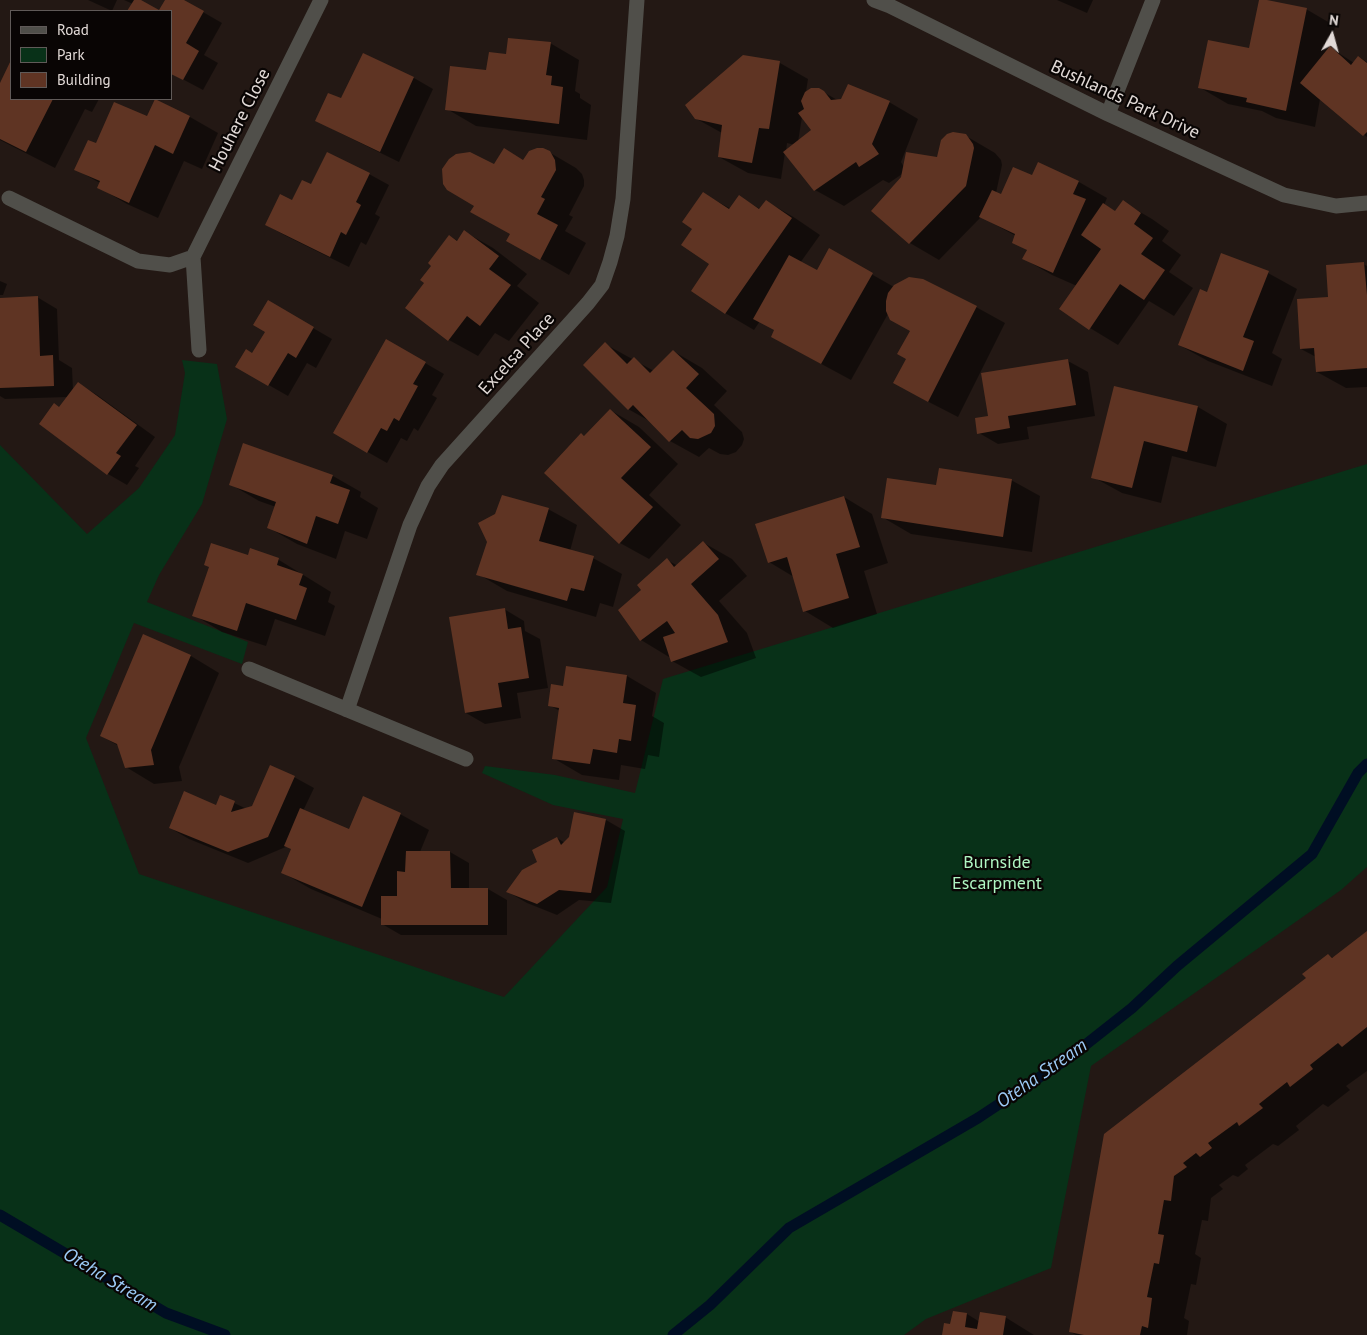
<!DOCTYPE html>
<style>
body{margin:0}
#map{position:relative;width:1367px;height:1335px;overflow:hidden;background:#231814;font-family:"PT Sans",sans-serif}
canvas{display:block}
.legend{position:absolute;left:10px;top:10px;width:162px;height:90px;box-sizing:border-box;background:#090504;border:1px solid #605a58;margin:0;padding:6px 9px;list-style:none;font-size:15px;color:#e2dad7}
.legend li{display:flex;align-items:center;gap:10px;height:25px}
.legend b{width:25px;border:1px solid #605a58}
.north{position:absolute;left:1307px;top:10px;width:50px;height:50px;-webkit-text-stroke:4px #090504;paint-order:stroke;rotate:7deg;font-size:14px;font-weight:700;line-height:20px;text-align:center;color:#e2dad7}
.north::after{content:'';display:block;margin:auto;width:18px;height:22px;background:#e2dad7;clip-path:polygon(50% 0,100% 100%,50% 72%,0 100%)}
</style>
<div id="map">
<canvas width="1367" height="1335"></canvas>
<ul class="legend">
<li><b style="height:6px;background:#504f4a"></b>Road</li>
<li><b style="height:14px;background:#083118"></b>Park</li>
<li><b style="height:14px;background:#5f3423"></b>Building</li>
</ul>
<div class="north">N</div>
</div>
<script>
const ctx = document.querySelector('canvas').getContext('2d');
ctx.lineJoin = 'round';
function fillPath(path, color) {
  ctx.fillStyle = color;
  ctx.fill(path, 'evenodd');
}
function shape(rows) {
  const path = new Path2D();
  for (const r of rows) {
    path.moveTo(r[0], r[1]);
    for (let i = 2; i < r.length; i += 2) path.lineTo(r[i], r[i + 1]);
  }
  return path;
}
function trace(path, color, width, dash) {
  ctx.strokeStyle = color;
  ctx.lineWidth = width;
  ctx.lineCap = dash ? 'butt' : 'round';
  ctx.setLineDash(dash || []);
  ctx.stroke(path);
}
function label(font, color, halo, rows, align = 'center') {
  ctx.font = font + ' "PT Sans",sans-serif';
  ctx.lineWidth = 4.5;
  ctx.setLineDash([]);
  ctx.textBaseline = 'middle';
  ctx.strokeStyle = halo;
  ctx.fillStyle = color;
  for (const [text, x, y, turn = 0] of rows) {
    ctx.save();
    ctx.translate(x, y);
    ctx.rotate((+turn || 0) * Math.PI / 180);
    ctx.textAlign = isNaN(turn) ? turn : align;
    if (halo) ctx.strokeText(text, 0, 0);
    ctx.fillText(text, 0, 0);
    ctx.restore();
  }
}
fillPath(shape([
 [182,360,217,364,227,419,202,504,159,575,147,602,248,642,242,664,134,623,86,738,139,874,504,997,607,887,623,819,553,805,482,773,485,766,555,775,635,793,663,679,1367,464,1367,867,1341,890,1091,1066,1051,1268,926,1319,904,1335,0,1335,0,445,87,534,139,488,175,435,185,373]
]), '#083118');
fillPath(shape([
 [88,0,117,0,112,11],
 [124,0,139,0,158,11,129,11,133,4],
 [167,0,182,0,222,23,204,55,218,63,203,90,171,73,171,11,160,11],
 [1057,0,1093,0,1087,13],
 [1260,0,1306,9,1335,26,1331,48,1354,63,1359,57,1367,62,1367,137,1320,99,1315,127,1276,118,1262,111,1228,104,1199,87,1249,50],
 [550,43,579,60,575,91,580,94,580,98,591,105,587,140,476,126,447,109,488,72],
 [364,54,414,78,433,89,399,162,336,131,316,120,342,100],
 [11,63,11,99,99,99,92,112,85,109,55,168,0,140,0,86],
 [780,63,808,79,806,92,818,89,839,101,889,102,918,119,901,162,904,167,938,158,966,136,995,153,1001,160,1002,165,996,193,1001,195,1033,177,1039,164,1079,182,1107,198,1104,205,1116,212,1123,202,1152,219,1169,231,1162,241,1181,255,1169,272,1193,288,1174,316,1149,301,1118,345,1090,328,1077,286,1052,275,1024,259,1027,250,1013,242,1016,236,981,217,939,260,910,243,873,211,905,172,889,183,883,180,844,206,815,190,785,153,781,179,748,173,719,157,722,133,695,118],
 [802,117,813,130,798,142],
 [787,143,795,145,786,152],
 [190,117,218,133,202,169,184,161,158,218,127,204,98,187,100,183,75,169,97,145,148,118],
 [547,151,576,168,582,174,584,180,584,186,569,215,573,217,565,231,586,243,569,275,508,240,511,234,495,166,524,161],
 [369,174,389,185,375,214,380,217,366,245,361,242,349,267,286,236,266,225,312,186],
 [704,194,731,209,740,197,760,209,766,201,795,218,820,235,800,263,817,272,829,250,894,287,976,307,1005,323,958,417,923,399,908,358,911,331,889,312,851,380,801,353,776,330,760,321,754,330,725,313,711,264,693,228],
 [465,232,493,248,527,274,517,286,539,303,509,341,495,333,478,356,449,340,407,308,426,282,433,265,450,236,458,241],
 [1363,264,1367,266,1367,387,1346,388,1317,372,1316,357,1301,349,1330,298],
 [1268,273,1297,289,1272,353,1282,359,1272,386,1208,361,1179,345,1207,294],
 [0,281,7,284,3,295,0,295],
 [37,297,57,309,59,360,72,368,73,390,78,383,97,395,155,437,135,466,139,468,127,485,108,474,40,424,60,408,68,397,5,399,0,396,0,299],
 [268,302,332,339,316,368,307,363,288,396,237,367,253,355,267,331],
 [387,341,444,374,432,395,437,398,418,431,414,428,407,441,401,438,387,463,334,433],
 [605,344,654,371,673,351,702,368,727,391,714,405,742,432,744,439,742,445,736,452,728,455,720,454,709,448,699,457,670,441,653,423,628,409],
 [1068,361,1088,372,1095,416,1027,427,1029,439,998,444,979,433,989,417],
 [1115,387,1198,407,1227,424,1216,467,1172,456,1161,503,1122,493,1093,477],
 [610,410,639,427,678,464,649,495,681,525,649,559,620,543,546,473,581,434,586,437],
 [244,444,333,476,361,492,360,497,378,508,367,539,345,531,336,559,297,544,269,528,276,507,259,501,230,484],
 [1011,480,1040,496,1032,552,911,534,882,517,938,486],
 [844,497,872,514,888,563,864,571,877,614,833,628,805,611,794,577,769,562],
 [548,509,577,525,570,551,593,558,622,574,613,607,600,603,596,617,507,591,478,574],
 [704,543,732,559,747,576,719,601,747,633,756,658,701,677,672,661,671,656,669,657,641,640,643,590,667,560,678,566],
 [251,550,279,560,331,592,328,602,335,606,325,636,275,619,266,646,222,632,194,615,210,567,249,557],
 [504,609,524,621,525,631,540,639,548,688,517,693,521,718,485,724,466,713],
 [144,636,191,656,219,673,179,767,182,781,154,784,126,767,119,746,101,736],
 [567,667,627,676,656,693,652,716,664,723,659,757,648,755,645,769,621,765,619,780,582,775,553,758,560,711,549,705,564,688],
 [294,777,314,788,303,811,350,831,400,814,429,830,420,852,450,852,469,863,469,889,488,889,507,900,507,935,401,935,382,924,382,919,311,889,283,873,292,849,288,846,248,863,189,839,170,828,216,806,221,797,247,809,253,807],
 [606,820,625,831,611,903,579,900,557,915,527,903,508,892,539,862,557,838,565,843],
 [1367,932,1367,1071,1346,1086,1350,1090,1328,1107,1323,1104,1296,1126,1299,1130,1278,1146,1273,1144,1245,1165,1248,1169,1238,1177,1233,1175,1219,1185,1223,1189,1211,1198,1208,1221,1202,1220,1195,1254,1201,1258,1196,1285,1191,1284,1184,1318,1189,1321,1187,1335,1076,1335,1071,1332,1105,1135,1308,978,1328,955,1334,958],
 [967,1314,980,1322,1005,1317,1034,1335,943,1335,951,1326]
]), '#0007');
trace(shape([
 [0,1215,166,1313,225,1335],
 [673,1335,710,1305,789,1228,978,1118,1070,1057,1132,1008,1177,966,1312,854,1358,773,1367,764]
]), '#000e23', 11);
fillPath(shape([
 [134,0,141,0,159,10,165,0,184,0,204,11,186,43,199,51,183,80,171,74,171,11,127,11],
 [1259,0,1267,0,1307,8,1286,111,1246,102,1247,98,1198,88,1208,40,1249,48],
 [508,38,551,42,546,75,552,76,551,85,563,87,559,124,445,110,450,66,486,70,489,52,506,54],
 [1330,46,1351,65,1358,56,1367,63,1367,132,1363,136,1300,83],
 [363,53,414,77,380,152,315,121,328,93,341,98],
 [743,55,780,61,769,129,759,128,752,163,718,157,722,125,695,119,685,105],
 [11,60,11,99,53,99,26,152,0,139,0,83],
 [848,84,890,101,872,144,879,154,859,167,856,162,814,191,783,152,811,130,798,113,804,109,801,101,805,92,811,88,819,88,824,91,831,100,841,99],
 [155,99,190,116,173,154,155,145,129,203,97,188,100,181,74,170,88,140,96,143,114,102,147,116],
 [953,132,966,134,973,144,974,148,966,186,909,244,871,211,901,177,906,152,937,157,941,140,947,134],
 [504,148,523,160,529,151,537,148,543,148,550,151,555,160,556,170,541,197,545,199,537,214,558,225,540,260,506,241,510,234,470,212,474,206,447,190,443,184,442,169,449,159,456,154,470,152,494,164],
 [327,152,370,173,356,202,361,205,346,235,341,232,330,257,265,225,280,194,292,200,302,180,311,184],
 [1038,162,1079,181,1073,194,1086,199,1053,273,1022,259,1027,250,1012,243,1015,234,979,217,992,190,1001,194,1013,167,1032,175],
 [703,192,729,209,739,195,759,209,766,200,792,218,725,314,691,291,709,264,681,245,692,229,682,222],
 [1123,200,1141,213,1134,224,1153,238,1141,254,1165,270,1144,300,1120,284,1089,330,1059,309,1101,249,1081,235,1103,203,1115,211],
 [464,230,499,256,489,269,511,285,480,326,467,316,448,341,405,308,424,283,420,280,431,266,428,263,449,235,457,241],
 [829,248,873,273,821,364,771,337,774,330,753,319,789,255,817,270],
 [1221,253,1269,271,1243,337,1254,341,1243,371,1178,345,1200,289,1207,292],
 [1364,262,1367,295,1367,368,1316,372,1314,348,1300,349,1297,299,1328,297,1326,265],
 [909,277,923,279,977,306,928,402,893,383,906,359,897,354,910,331,890,320,886,311,886,301,888,293,894,285],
 [38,296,40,356,53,355,54,386,0,388,0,298],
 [268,300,314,327,296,358,288,353,268,386,235,367,246,349,252,353,265,332,253,325],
 [386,339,426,362,413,384,418,386,399,421,394,418,387,431,381,428,367,453,333,433],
 [605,342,627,364,634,357,650,373,673,350,699,374,686,388,714,414,715,426,711,433,698,439,690,438,682,430,669,442,633,405,628,410,583,365],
 [1068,359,1076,405,1008,416,1010,428,977,434,975,418,988,416,981,373],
 [78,382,137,425,116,453,121,456,107,475,39,424,54,403,59,407],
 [1114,386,1198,406,1187,452,1144,441,1132,488,1091,478],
 [610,409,651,447,621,478,653,507,619,544,544,473,581,433,584,436],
 [243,443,333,475,330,483,350,490,338,524,316,516,307,544,267,528,276,502,229,485],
 [939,468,1012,479,1003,537,881,518,887,478,936,485],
 [502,495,549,508,539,541,594,556,584,591,571,588,567,601,476,575,487,542,478,523,495,514],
 [844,496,860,547,836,554,849,598,803,612,787,557,768,563,755,524],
 [703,541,719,559,691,584,718,615,728,642,671,662,663,637,675,633,667,621,640,641,618,610,641,590,637,585,667,558,674,567],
 [211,543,248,555,250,548,279,558,277,565,303,574,299,585,307,588,296,620,246,603,237,631,192,616,209,567,204,565],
 [505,608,508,629,521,627,529,678,498,683,502,707,465,713,449,617],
 [143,634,191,655,151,750,154,765,125,768,117,744,100,736],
 [566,666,627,675,623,703,636,705,631,741,619,739,617,753,593,749,590,764,552,759,559,708,548,706,551,684,563,686],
 [270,765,295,776,268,837,228,852,169,828,184,791,216,805,220,795,235,801,231,812,252,806],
 [363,796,401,813,362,907,281,873,291,849,284,846,300,808,349,829],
 [574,812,606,819,591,893,559,890,537,904,506,892,522,870,537,862,532,850,557,837,561,845,569,837],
 [406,851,450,851,451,888,488,888,488,925,381,925,381,896,397,896,397,871,405,872],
 [1367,931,1367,1027,1342,1047,1338,1043,1310,1065,1313,1069,1290,1087,1287,1082,1259,1104,1263,1108,1239,1126,1237,1122,1208,1143,1212,1148,1200,1157,1196,1153,1183,1163,1187,1167,1174,1176,1171,1201,1164,1200,1158,1234,1164,1235,1159,1264,1154,1263,1147,1297,1152,1298,1148,1328,1142,1326,1140,1335,1084,1335,1069,1332,1104,1134,1306,978,1302,974,1328,954,1332,958],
 [953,1311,967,1313,965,1327,977,1329,980,1312,1006,1316,1003,1335,942,1335,944,1323,950,1324]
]), '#5f3423');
trace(shape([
 [874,0,890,6,1108,114,1284,195,1336,206,1367,203],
 [1108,114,1153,0],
 [9,198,138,261,170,265,193,257,321,0],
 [193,257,199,350],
 [249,669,466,759],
 [347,710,410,525,428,486,442,465,588,303,602,285,610,262,617,236,623,199,637,0]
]), '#504f4a', 15);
label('18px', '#e2dad7', '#090504', [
 ["Bushlands Park Drive",1125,100,25],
 ["Houhere Close",240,120,-63],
 ["Excelsa Place",517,354,-48]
]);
label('18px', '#aff5c2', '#090504', [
 ["Burnside",997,863],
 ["Escarpment",997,884]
]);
label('italic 19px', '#9ccaf6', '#090504', [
 ["Oteha Stream",1042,1074,-35],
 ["Oteha Stream",110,1280,31]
]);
</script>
